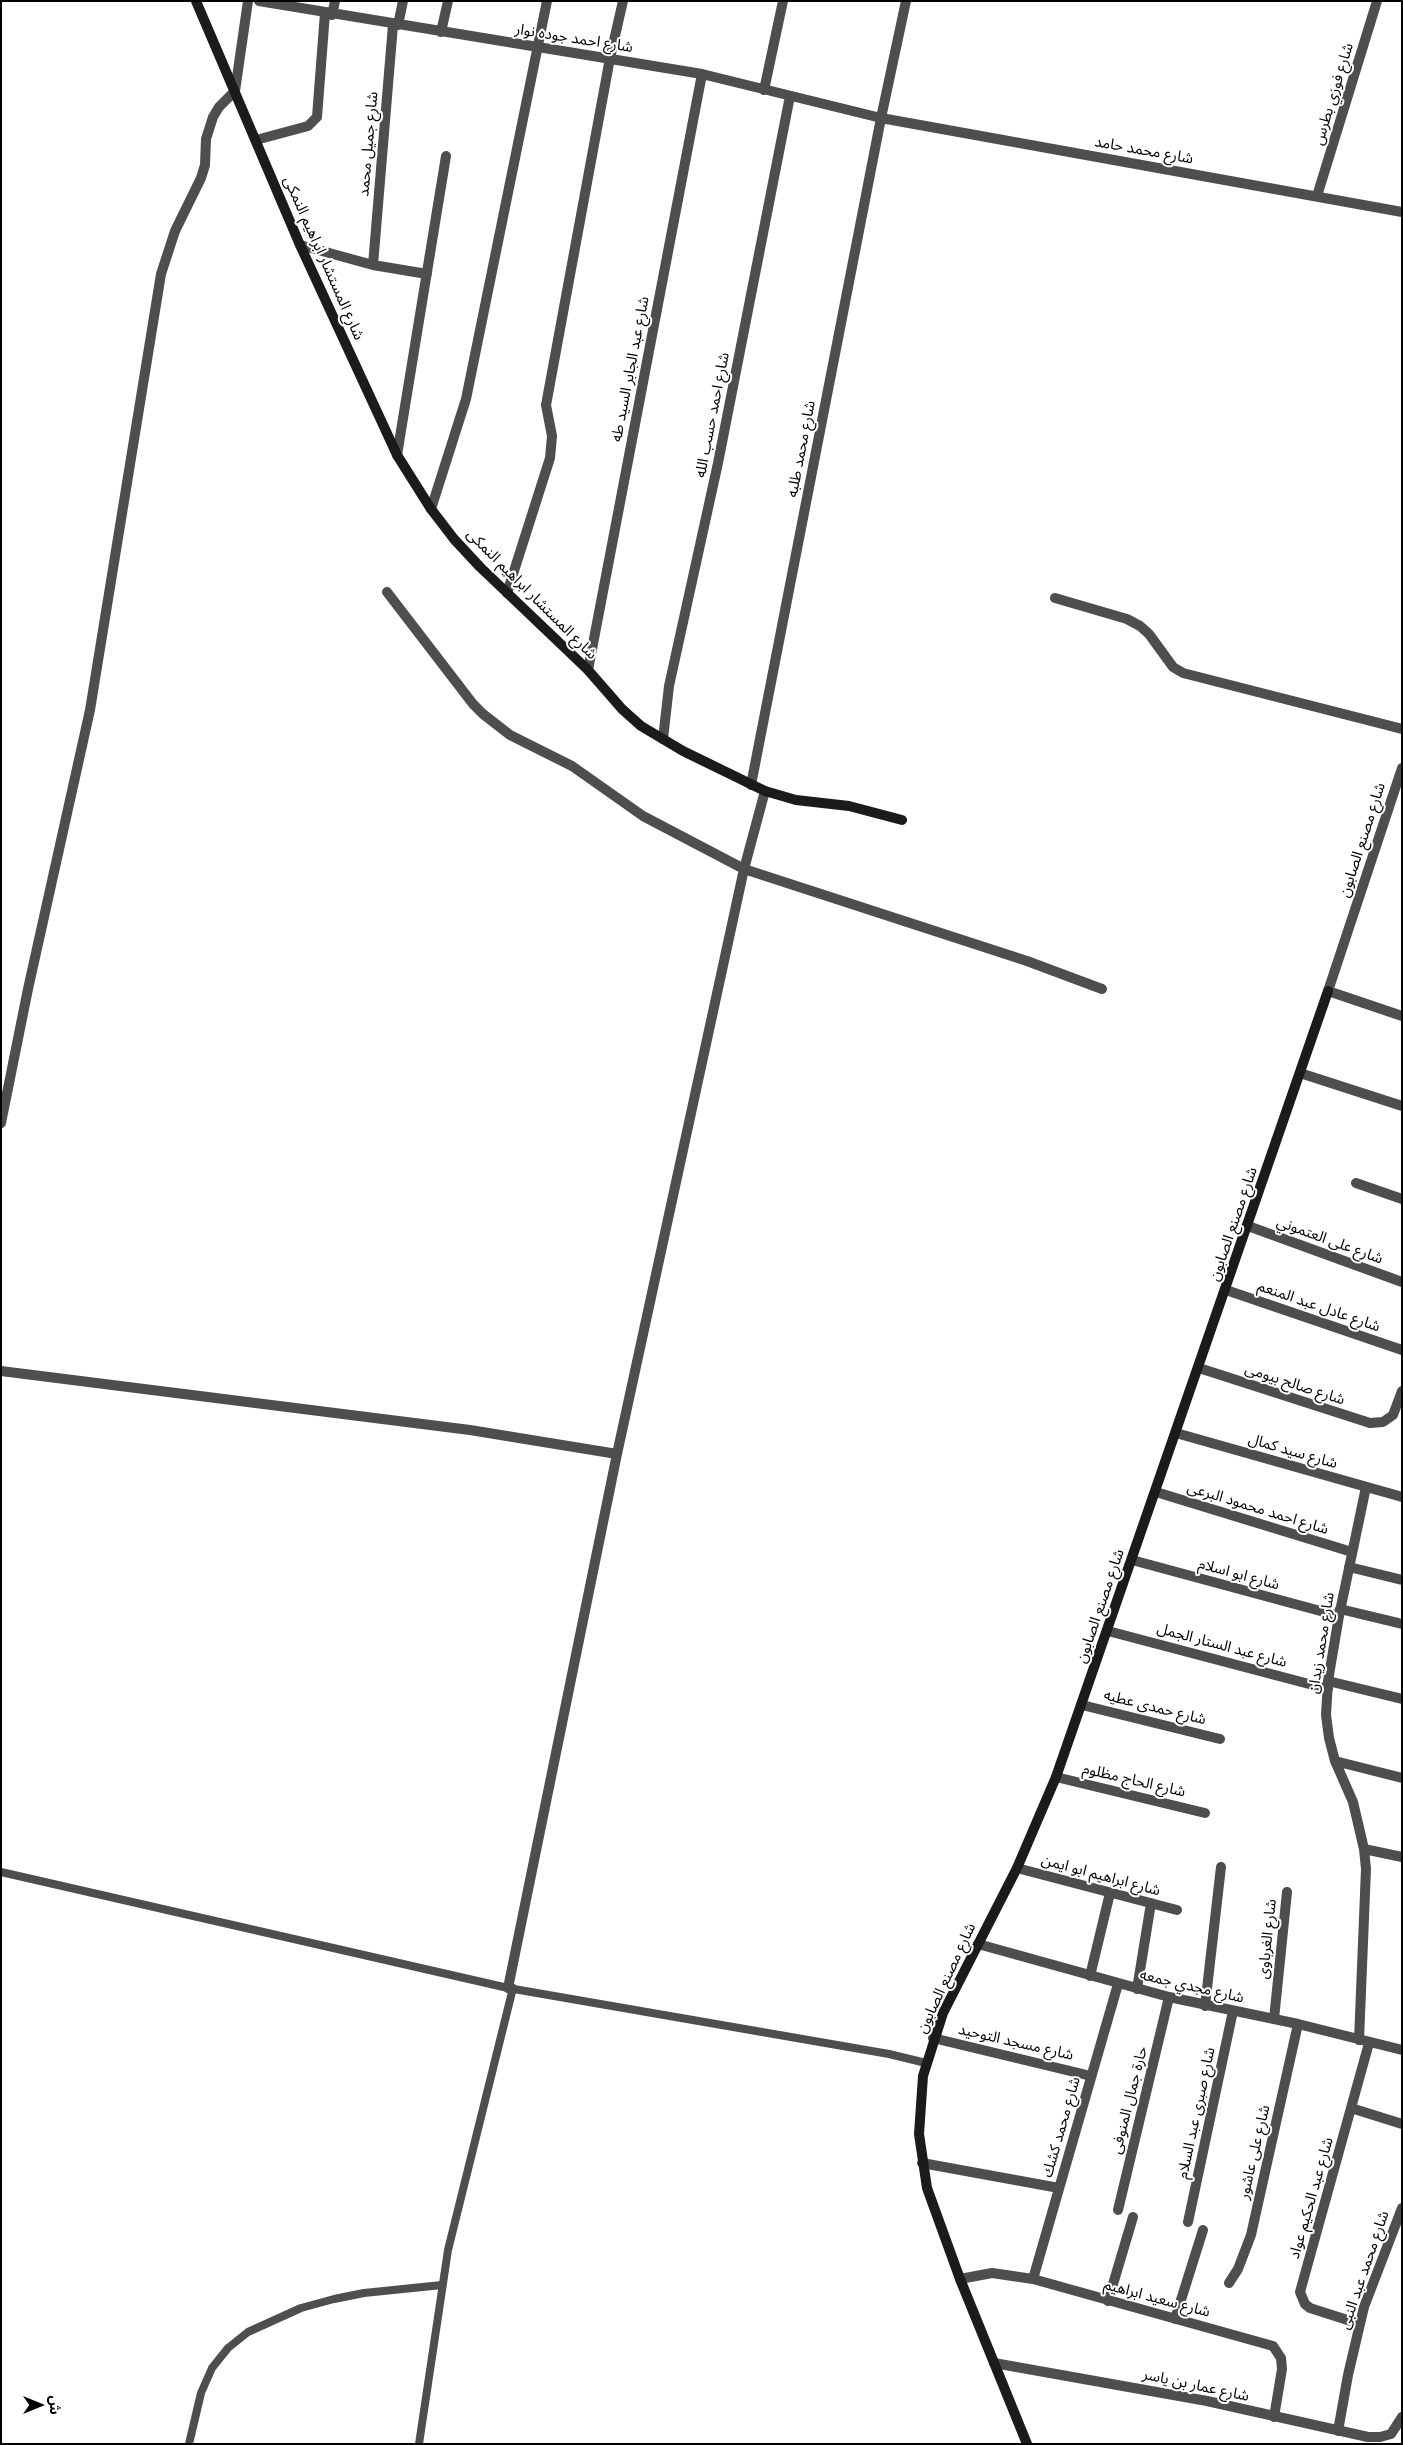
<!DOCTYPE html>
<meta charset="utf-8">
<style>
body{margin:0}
#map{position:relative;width:1403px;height:2445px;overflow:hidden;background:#fff;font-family:Lato,"Noto Sans Arabic",sans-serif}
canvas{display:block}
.frame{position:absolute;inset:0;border:2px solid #000;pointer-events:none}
.north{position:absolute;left:15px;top:2380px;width:50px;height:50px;-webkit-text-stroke:4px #fff;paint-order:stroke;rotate:90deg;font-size:14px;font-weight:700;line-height:20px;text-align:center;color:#000}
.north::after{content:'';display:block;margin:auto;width:18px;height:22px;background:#000;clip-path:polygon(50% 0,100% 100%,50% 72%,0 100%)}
</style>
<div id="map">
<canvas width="1403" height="2445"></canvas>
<div class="frame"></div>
<div class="north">ش</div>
</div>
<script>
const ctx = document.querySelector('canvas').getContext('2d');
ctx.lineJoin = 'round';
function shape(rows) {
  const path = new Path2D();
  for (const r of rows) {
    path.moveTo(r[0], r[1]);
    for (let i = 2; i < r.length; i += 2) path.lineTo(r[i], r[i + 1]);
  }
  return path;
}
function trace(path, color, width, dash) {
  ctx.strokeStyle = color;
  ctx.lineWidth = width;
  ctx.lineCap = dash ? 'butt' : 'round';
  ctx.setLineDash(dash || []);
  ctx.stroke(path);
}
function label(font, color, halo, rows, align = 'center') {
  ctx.font = font + ' Lato,"Noto Sans Arabic",sans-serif';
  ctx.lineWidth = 4;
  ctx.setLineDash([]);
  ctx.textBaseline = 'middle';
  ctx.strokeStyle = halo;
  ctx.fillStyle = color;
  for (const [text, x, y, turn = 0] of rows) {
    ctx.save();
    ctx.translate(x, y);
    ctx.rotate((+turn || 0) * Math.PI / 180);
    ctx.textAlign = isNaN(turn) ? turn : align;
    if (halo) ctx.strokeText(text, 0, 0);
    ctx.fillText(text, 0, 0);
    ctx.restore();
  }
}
trace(shape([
 [1,1872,508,1988,889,2054,926,2063],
 [189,2444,201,2393,212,2368,228,2348,248,2332,301,2308,334,2299,364,2293,442,2285],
 [419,2444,448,2250,513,1988]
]), '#4e4e4e', 8);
trace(shape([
 [259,1,702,74,881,118,1402,212],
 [332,15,335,1],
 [398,25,403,1],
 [441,32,448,1],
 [764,90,783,1],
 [256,140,308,126,317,117,325,13],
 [1317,196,1377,1],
 [300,245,373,265,427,274],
 [373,265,393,25],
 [397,455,446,156],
 [431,509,466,399,547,1],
 [387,592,473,704,483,714,510,735,572,766,643,816,744,869,1027,961,1102,989],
 [507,593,550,458,552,436,546,405,610,58,623,1],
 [1055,598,1127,619,1140,626,1149,634,1173,667,1183,673,1402,729],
 [588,670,702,74],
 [663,739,669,686,718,463,790,96],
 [1402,768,1328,991,1402,1016],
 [751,785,881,118,906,1],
 [1300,1073,1402,1106],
 [1,1123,28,989,90,710,161,274,175,231,201,178,205,165,206,139,213,117,219,107,235,91,248,1],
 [1356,1183,1402,1199],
 [1248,1226,1402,1282],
 [1226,1290,1402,1350],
 [1199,1368,1370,1423,1383,1422,1393,1415,1402,1391],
 [1,1371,470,1430,617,1454],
 [1176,1433,1402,1497],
 [1156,1492,1352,1552],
 [1132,1560,1339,1616],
 [1349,1567,1402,1580],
 [1340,1609,1402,1624],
 [1108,1631,1328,1689],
 [1328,1681,1402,1699],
 [1082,1705,1220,1739],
 [1335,1761,1402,1778],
 [1056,1777,1205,1813],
 [1364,1849,1402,1857],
 [1017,1868,1177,1910],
 [978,1944,1169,1997,1298,2024,1402,2050],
 [1090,1976,1110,1893],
 [508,1988,617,1454,744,869,765,791],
 [1137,1989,1151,1903],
 [1205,2006,1221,1867],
 [1274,2019,1287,1892],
 [933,2038,1091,2076],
 [1359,2040,1366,1869,1364,1849,1353,1802,1335,1761,1329,1738,1326,1715,1328,1681,1339,1616,1366,1487],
 [1351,2108,1402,2124],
 [922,2163,1059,2188],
 [1118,2210,1169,1997],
 [1188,2222,1233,2011],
 [960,2279,992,2273,1033,2279,1273,2346,1281,2358,1282,2369,1274,2417],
 [1033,2279,1118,1984],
 [1229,2283,1238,2269,1251,2235,1298,2024],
 [1108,2301,1133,2217],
 [1175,2319,1203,2230],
 [1360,2324,1310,2308,1305,2304,1300,2292,1369,2043],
 [994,2363,1207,2401,1368,2437,1380,2437,1391,2434,1402,2417],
 [1338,2431,1348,2375,1364,2307,1402,2208]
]), '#4e4e4e', 10);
trace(shape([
 [196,1,300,245,397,455,431,509,454,539,480,567,588,670,622,709,641,726,683,751,765,791,796,800,849,806,902,820],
 [1027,2444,960,2279,927,2188,919,2134,923,2076,943,2013,1017,1868,1056,1777,1328,991]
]), '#1b1b1b', 10);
label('15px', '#000', '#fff', [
 ["شارع احمد جوده نوار",574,38,9],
 ["شارع فوزي بطرس",1333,94,-73],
 ["شارع جميل محمد",368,144,-85],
 ["شارع محمد حامد",1144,150,10],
 ["شارع المستشار ابراهيم النمكى",324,258,66],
 ["شارع عبد الجابر السيد طه",630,369,-79],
 ["شارع احمد حسب الله",712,415,-79],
 ["شارع محمد طلبه",801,449,-79],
 ["شارع المستشار ابراهيم النمكى",532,594,45],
 ["شارع مصنع الصابون",1362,840,-72],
 ["شارع مصنع الصابون",1233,1224,-71],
 ["شارع على العتموني",1330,1240,20],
 ["شارع عادل عبد المنعم",1319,1306,19],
 ["شارع صالح بيومى",1295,1384,18],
 ["شارع سيد كمال",1293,1451,16],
 ["شارع احمد محمود البرعى",1258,1508,17],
 ["شارع ابو اسلام",1239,1574,15],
 ["شارع مصنع الصابون",1100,1606,-71],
 ["شارع محمد زيدان",1321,1643,-81],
 ["شارع عبد الستار الجمل",1222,1645,15],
 ["شارع حمدى عطيه",1155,1707,14],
 ["شارع الحاج مظلوم",1134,1780,13],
 ["شارع ابراهيم ابو ايمن",1101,1875,15],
 ["شارع الغرباوى",1267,1939,-84],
 ["شارع مصنع الصابون",946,1978,-65],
 ["شارع مجدي جمعه",1192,1986,13],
 ["شارع مسجد التوحيد",1016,2042,13],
 ["حارة جمال المنوفى",1129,2100,-76],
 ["شارع صبرى عبد السلام",1196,2113,-78],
 ["شارع محمد كشك",1061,2127,-74],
 ["شارع على عاشور",1254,2152,-77],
 ["شارع عبد الحكيم عواد",1311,2198,-74],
 ["شارع محمد عبد النبى",1364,2270,-71],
 ["شارع سعيد ابراهيم",1157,2298,15],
 ["شارع عمار بن ياسر",1196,2385,12]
]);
</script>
